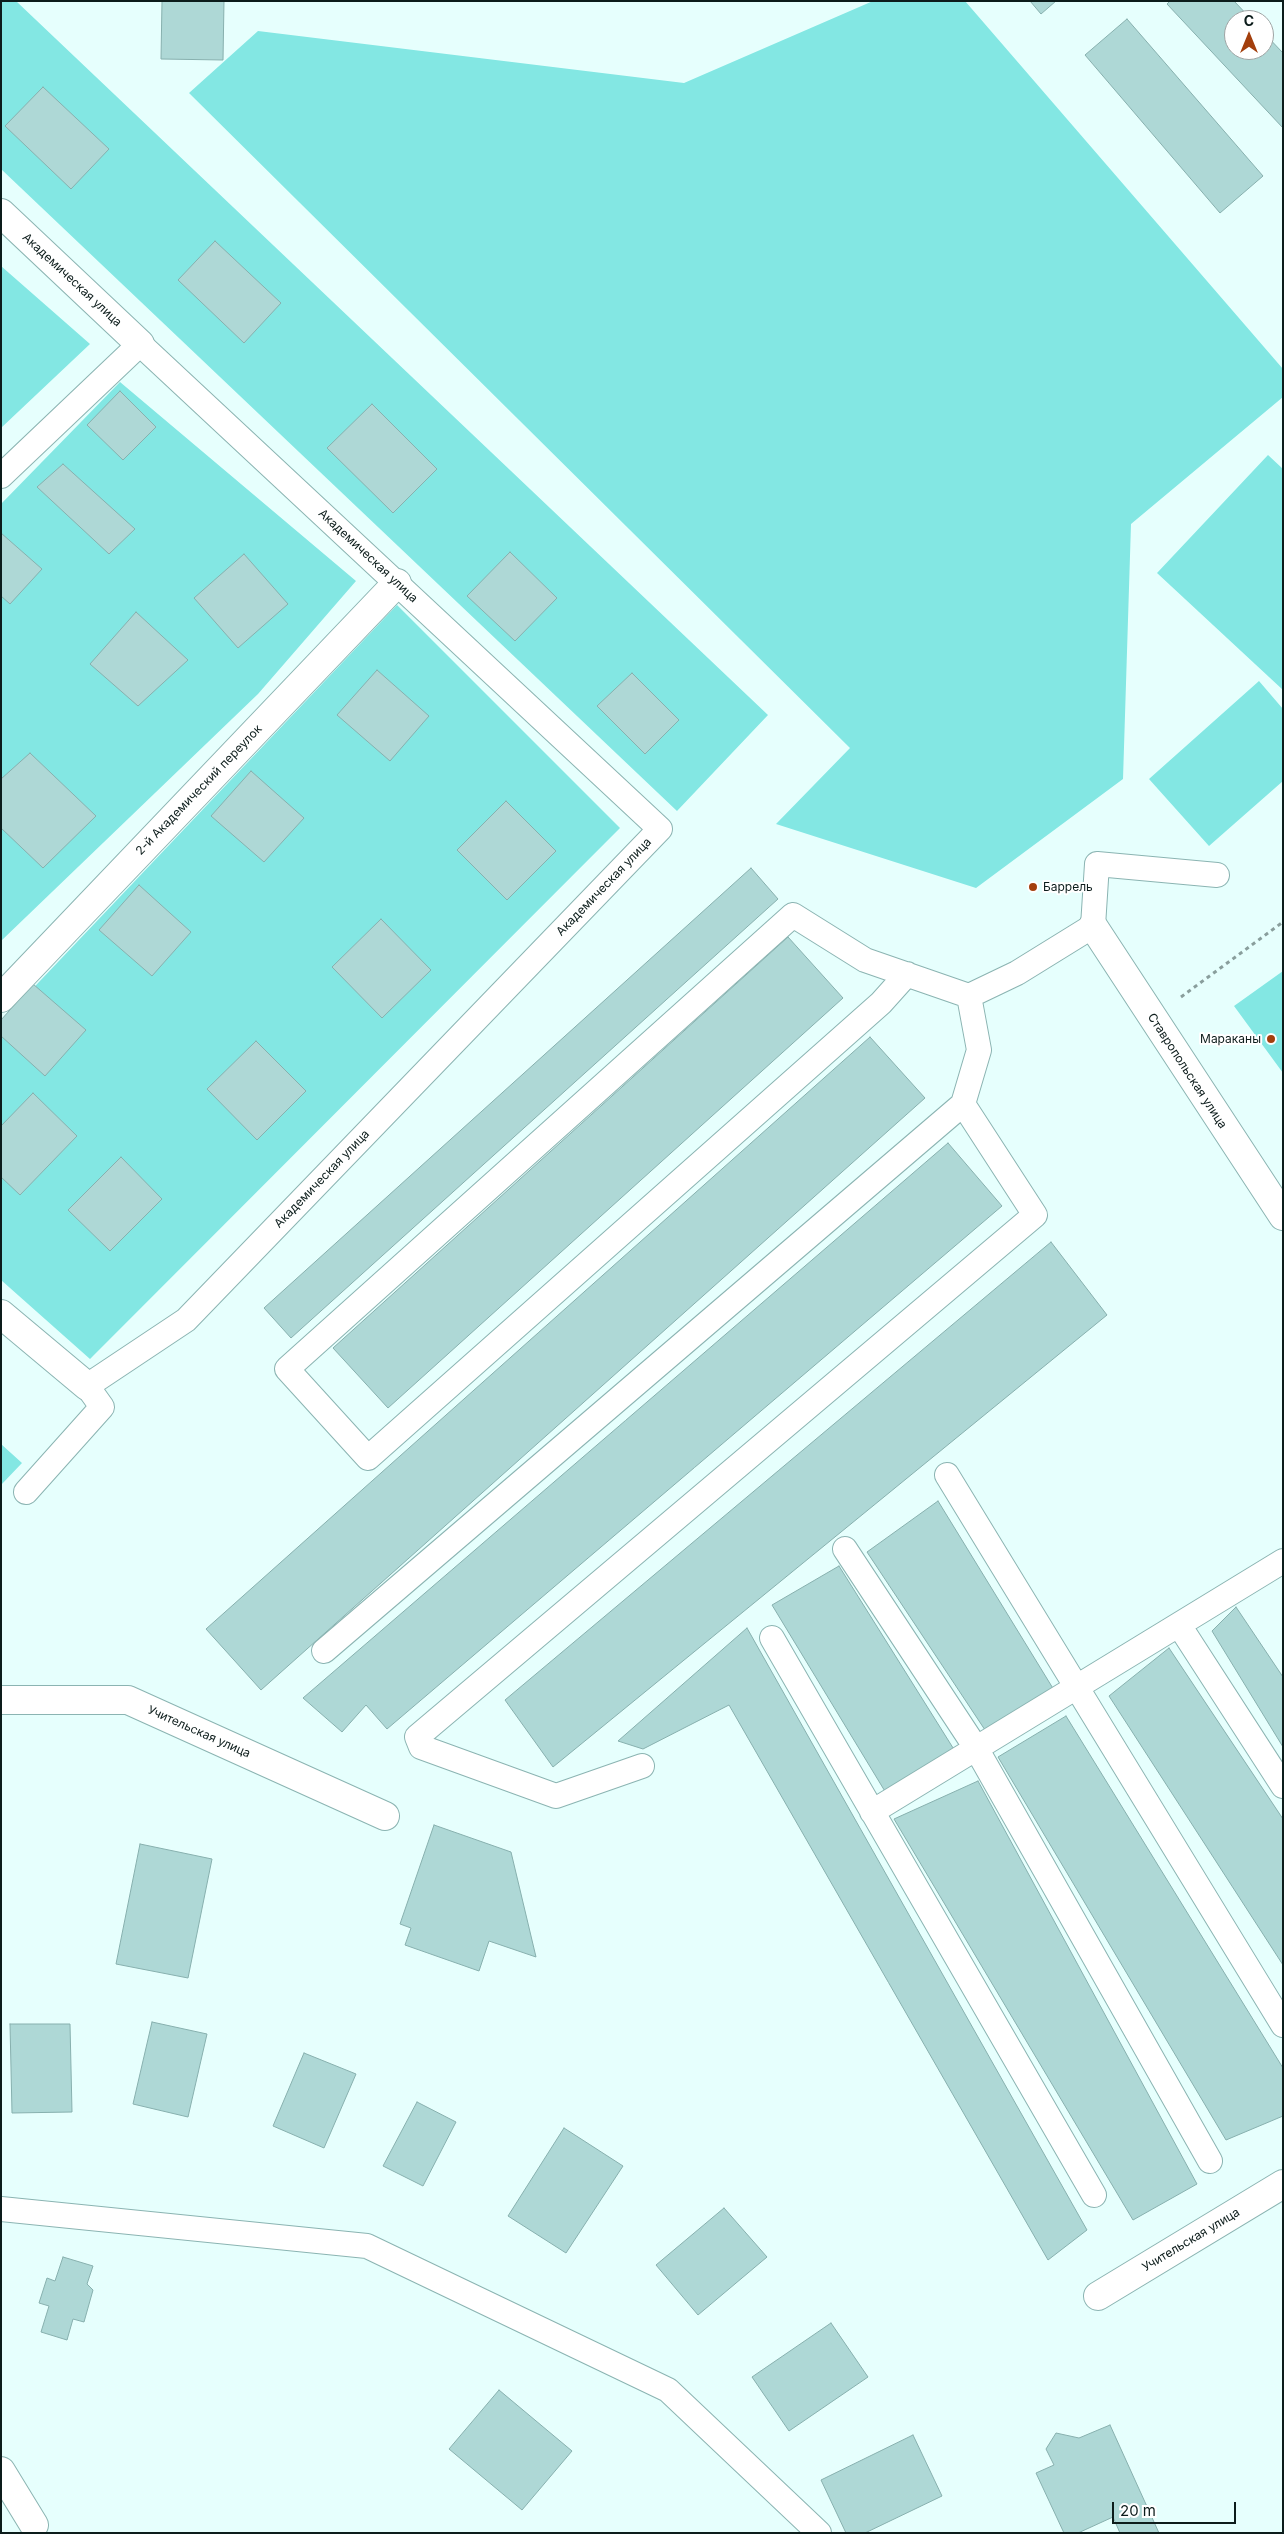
<!DOCTYPE html>
<meta charset="utf-8">
<style>
body{margin:0}
#map{position:relative;width:1284px;height:2534px;overflow:hidden;background:#e6fffd;font-family:Inter,sans-serif}
canvas{display:block}
.frame{position:absolute;inset:0;border:2px solid #0c1c1b;pointer-events:none}
.north{position:absolute;left:1224px;top:10px;width:50px;height:50px;box-sizing:border-box;background:#fff;border:1px solid #9ea4a4;border-radius:50%;rotate:0deg;font-size:14px;font-weight:700;line-height:20px;text-align:center;color:#0c1c1b}
.north::after{content:'';display:block;margin:auto;width:18px;height:22px;background:#a33f0d;clip-path:polygon(50% 0,100% 100%,50% 72%,0 100%)}
.scale{position:absolute;left:1112px;top:2502px;width:124px;height:22px;box-sizing:border-box;border:2px solid #0c1c1b;border-top:0;padding-left:6px;font-size:15px;line-height:18px;white-space:nowrap;color:#0c1c1b;-webkit-text-stroke:4px #fff;paint-order:stroke}
</style>
<div id="map">
<canvas width="1284" height="2534"></canvas>
<div class="frame"></div>
<div class="north">С</div>
<div class="scale">20 m</div>
</div>
<script>
const ctx = document.querySelector('canvas').getContext('2d');
ctx.lineJoin = 'round';
function fillPath(path, color) {
  ctx.fillStyle = color;
  ctx.fill(path, 'evenodd');
}
function shape(rows) {
  const path = new Path2D();
  for (const r of rows) {
    path.moveTo(r[0], r[1]);
    for (let i = 2; i < r.length; i += 2) path.lineTo(r[i], r[i + 1]);
  }
  return path;
}
function trace(path, color, width, dash) {
  ctx.strokeStyle = color;
  ctx.lineWidth = width;
  ctx.lineCap = dash ? 'butt' : 'round';
  ctx.setLineDash(dash || []);
  ctx.stroke(path);
}
function label(font, color, halo, rows, align = 'center') {
  ctx.font = font + ' Inter,sans-serif';
  ctx.lineWidth = 4;
  ctx.setLineDash([]);
  ctx.textBaseline = 'middle';
  ctx.strokeStyle = halo;
  ctx.fillStyle = color;
  for (const [text, x, y, turn = 0] of rows) {
    ctx.save();
    ctx.translate(x, y);
    ctx.rotate((+turn || 0) * Math.PI / 180);
    ctx.textAlign = isNaN(turn) ? turn : align;
    if (halo) ctx.strokeText(text, 0, 0);
    ctx.fillText(text, 0, 0);
    ctx.restore();
  }
}
fillPath(shape([
 [1,1,16,1,768,715,677,811,1,169],
 [873,1,965,1,1283,369,1283,397,1131,524,1123,779,976,888,776,824,850,748,189,93,258,31,684,83],
 [1,266,90,344,1,428],
 [120,382,356,581,258,694,1,941,1,504],
 [1268,455,1283,469,1283,690,1157,573],
 [397,605,620,828,90,1359,1,1280,1,1022],
 [1259,681,1283,709,1283,781,1209,846,1149,779],
 [1283,971,1283,1073,1234,1006],
 [1,1444,22,1463,1,1485]
]), '#83e7e3');
const building = shape([
 [162,1,224,1,223,60,161,59,162,1],
 [1030,1,1056,1,1041,14,1030,1],
 [1170,1,1234,1,1252,20,1234,20,1234,50,1264,50,1264,33,1283,53,1283,128,1167,4,1170,1],
 [1127,19,1263,176,1220,213,1085,55,1127,19],
 [43,87,109,149,71,189,5,126,43,87],
 [215,241,281,303,244,343,178,280,215,241],
 [120,391,156,427,123,460,87,425,120,391],
 [372,404,437,469,393,513,327,448,372,404],
 [63,464,135,529,109,554,37,487,63,464],
 [1,533,42,569,10,604,1,596,1,533],
 [510,552,557,598,515,641,467,596,510,552],
 [244,554,288,604,238,648,194,598,244,554],
 [136,612,188,660,138,706,90,664,136,612],
 [377,670,429,716,390,761,337,715,377,670],
 [632,673,679,720,645,754,597,706,632,673],
 [30,753,96,816,43,868,1,828,1,779,30,753],
 [251,771,304,818,264,862,211,816,251,771],
 [506,801,556,851,507,900,457,850,506,801],
 [751,868,778,899,291,1338,264,1308,751,868],
 [139,885,191,932,152,976,99,930,139,885],
 [381,919,431,970,382,1018,332,967,381,919],
 [788,937,843,998,388,1408,333,1348,788,937],
 [33,984,86,1030,45,1076,1,1036,1,1020,33,984],
 [870,1037,925,1098,261,1690,206,1629,870,1037],
 [256,1041,306,1091,257,1140,207,1089,256,1041],
 [33,1093,77,1136,20,1195,1,1177,1,1126,33,1093],
 [948,1143,1002,1206,387,1729,366,1705,342,1732,303,1698,948,1143],
 [121,1157,162,1199,110,1251,68,1210,121,1157],
 [1051,1242,1107,1315,553,1767,505,1700,1051,1242],
 [938,1501,1054,1690,987,1733,867,1552,938,1501],
 [839,1566,960,1759,886,1793,772,1605,839,1566],
 [1236,1607,1283,1677,1283,1747,1212,1631,1236,1607],
 [747,1628,1087,2230,1048,2260,729,1705,643,1749,618,1741,747,1628],
 [1169,1648,1283,1819,1283,1965,1109,1696,1169,1648],
 [1066,1716,1283,2068,1283,2116,1226,2140,998,1757,1066,1716],
 [978,1781,1197,2184,1133,2220,894,1819,978,1781],
 [434,1825,511,1852,536,1957,489,1941,479,1971,405,1945,411,1928,400,1924,434,1825],
 [140,1844,212,1859,188,1978,116,1964,140,1844],
 [152,2022,207,2034,188,2117,133,2104,152,2022],
 [10,2024,70,2024,72,2112,12,2113,10,2024],
 [304,2053,356,2074,324,2148,273,2126,304,2053],
 [417,2102,456,2122,423,2186,383,2166,417,2102],
 [564,2128,623,2166,566,2253,508,2216,564,2128],
 [724,2208,767,2257,698,2315,656,2265,724,2208],
 [63,2257,93,2266,87,2284,93,2290,84,2322,73,2319,67,2340,41,2332,49,2306,39,2303,47,2278,55,2281,63,2257],
 [831,2323,868,2377,789,2431,752,2377,831,2323],
 [499,2390,572,2451,522,2510,449,2449,499,2390],
 [1110,2425,1159,2533,1120,2533,1113,2517,1078,2533,1064,2533,1036,2473,1054,2465,1046,2449,1056,2433,1079,2438,1110,2425],
 [913,2435,942,2496,865,2533,846,2533,821,2480,913,2435]
]);
fillPath(building, '#aed8d6');
trace(building, '#87b0ae', 1);
const service = shape([
 [1,476,140,344,660,829,186,1320,87,1386,102,1407,26,1492],
 [907,974,881,1003,368,1458,287,1369,793,915,865,960,969,996,1017,973,1093,926,1097,864,1217,875],
 [947,1475,1283,2025],
 [845,1549,976,1748,1210,2161],
 [1179,1625,1283,1786],
 [772,1638,1094,2195],
 [324,1651,963,1104,979,1050,969,996],
 [642,1766,556,1796,421,1747,417,1737,1035,1215,963,1104],
 [872,1812,1283,1561],
 [1,2209,367,2246,668,2390,819,2533]
]);
const minor = shape([
 [1,213,140,344],
 [1093,926,1283,1216],
 [1,998,397,583],
 [1,1314,87,1386],
 [1,1700,128,1700,385,1816],
 [1098,2296,1283,2184],
 [1,2471,34,2525]
]);
trace(service, '#8bb4b2', 26);
trace(minor, '#8bb4b2', 30);
trace(shape([
 [1181,997,1283,922]
]), '#899e9c', 3, [4, 4]);
trace(service, '#fff', 24);
trace(minor, '#fff', 28);
for (const [x, y, r, color] of [
 [1033,887,5,"#a33f0d"],
 [1271,1039,5,"#a33f0d"]
]) {
  const dot = new Path2D();
  dot.arc(x, y, r, 0, 2 * Math.PI);
  ctx.fillStyle = color;
  ctx.fill(dot);
  trace(dot, '#fff', 2);
}
label('12px', '#0c1c1b', '#fff', [
 ["Академическая улица",72,280,43],
 ["Академическая улица",368,556,43],
 ["2-й Академический переулок",199,790,-46],
 ["Академическая улица",604,887,-46],
 ["Ставропольская улица",1187,1071,57],
 ["Академическая улица",322,1179,-46],
 ["Учительская улица",199,1732,24],
 ["Учительская улица",1191,2240,-31]
]);
label('12px', '#0c1c1b', '#fff', [
 ["Баррель",1043,887],
 ["Мараканы",1261,1039,"right"]
], 'left');
</script>
